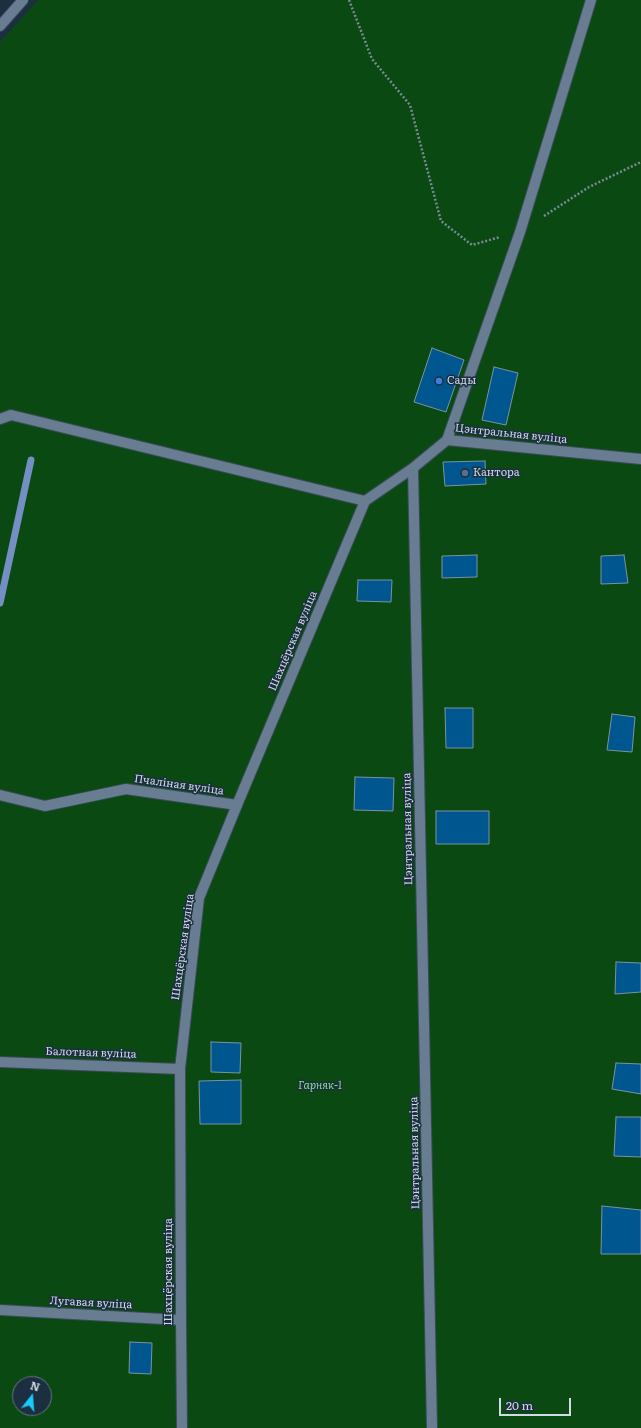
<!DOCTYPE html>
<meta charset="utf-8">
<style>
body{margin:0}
#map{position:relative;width:641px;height:1428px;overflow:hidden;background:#1c2f40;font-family:Literata,serif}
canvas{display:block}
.north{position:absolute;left:12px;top:1376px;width:40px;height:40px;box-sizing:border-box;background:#1c2f40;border:1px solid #647382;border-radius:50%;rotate:17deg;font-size:11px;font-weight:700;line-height:16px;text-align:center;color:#cfdae5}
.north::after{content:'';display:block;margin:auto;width:14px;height:18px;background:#18cafc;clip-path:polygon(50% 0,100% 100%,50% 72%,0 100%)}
.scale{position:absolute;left:499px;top:1398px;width:72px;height:18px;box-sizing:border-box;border:2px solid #cfdae5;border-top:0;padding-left:5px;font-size:12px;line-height:14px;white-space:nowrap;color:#cfdae5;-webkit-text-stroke:3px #1c2f40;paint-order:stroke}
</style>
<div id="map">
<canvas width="641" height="1428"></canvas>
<div class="north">N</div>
<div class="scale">20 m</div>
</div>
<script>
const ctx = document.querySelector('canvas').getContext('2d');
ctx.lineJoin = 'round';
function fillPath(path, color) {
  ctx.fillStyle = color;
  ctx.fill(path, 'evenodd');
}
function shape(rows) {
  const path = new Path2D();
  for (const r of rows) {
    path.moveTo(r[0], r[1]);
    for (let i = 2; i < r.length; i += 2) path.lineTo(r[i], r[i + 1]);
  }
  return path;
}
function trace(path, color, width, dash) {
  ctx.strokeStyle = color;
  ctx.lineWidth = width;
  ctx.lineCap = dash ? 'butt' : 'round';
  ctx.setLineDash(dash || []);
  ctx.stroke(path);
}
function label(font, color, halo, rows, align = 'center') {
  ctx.font = font + ' Literata,serif';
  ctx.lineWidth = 3;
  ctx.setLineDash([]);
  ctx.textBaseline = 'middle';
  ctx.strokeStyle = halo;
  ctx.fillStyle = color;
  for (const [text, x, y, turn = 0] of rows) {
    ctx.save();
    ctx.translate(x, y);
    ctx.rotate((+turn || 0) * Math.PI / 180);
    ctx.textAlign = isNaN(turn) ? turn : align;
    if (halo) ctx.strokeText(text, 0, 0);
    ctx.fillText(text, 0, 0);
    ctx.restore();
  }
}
fillPath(shape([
 [38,0,641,0,641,1428,0,1428,0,42],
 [20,1384,44,1384,44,1408,20,1408]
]), '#0a4a12');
trace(shape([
 [0,603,31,460]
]), '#738fc3', 7);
const building = shape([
 [432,348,464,360,446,412,414,402,432,348],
 [494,367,518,373,506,425,482,420,494,367],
 [485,461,486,484,445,486,443,462,485,461],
 [477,555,477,577,442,578,442,556,477,555],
 [624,555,628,583,601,584,601,556,624,555],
 [358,580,392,580,391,602,357,601,358,580],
 [445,708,473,708,473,748,446,748,445,708],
 [612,714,635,717,632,752,607,750,612,714],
 [355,777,394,778,393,811,354,810,355,777],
 [436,811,489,811,489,844,436,844,436,811],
 [616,962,641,963,641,992,615,994,616,962],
 [211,1042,241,1043,240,1073,211,1072,211,1042],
 [616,1063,641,1064,641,1094,612,1089,616,1063],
 [241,1080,241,1124,200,1124,199,1081,241,1080],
 [616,1117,641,1117,641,1157,614,1156,616,1117],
 [602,1206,641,1210,641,1254,601,1254,602,1206],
 [130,1342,152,1343,151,1374,129,1373,130,1342]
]);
fillPath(building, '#00568f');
trace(building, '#7b91a6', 1);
const lane = shape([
 [0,26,23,0],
 [0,795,45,806,126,789,237,805]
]);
const street = shape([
 [0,419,11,415,365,501,413,468,447,440,641,459],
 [413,468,432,1428],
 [0,1062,180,1069],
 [0,1310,181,1320],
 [182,1428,181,1320,180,1069,199,898,237,805,365,501]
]);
const secondary = shape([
 [447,440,520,232,591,0]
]);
trace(lane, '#3a4a58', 12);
trace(street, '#3a4a58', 12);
trace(secondary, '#3a4a58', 12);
trace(shape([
 [349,0,372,59,410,105,441,221,472,245,500,237],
 [544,216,589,187,641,162]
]), '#7a8997', 2.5, [2, 2]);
trace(lane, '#687d91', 10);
trace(street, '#687d91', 10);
trace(secondary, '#687d91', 10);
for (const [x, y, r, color] of [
 [439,381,4,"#3f7fe0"],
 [465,473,4,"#5c6f8a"]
]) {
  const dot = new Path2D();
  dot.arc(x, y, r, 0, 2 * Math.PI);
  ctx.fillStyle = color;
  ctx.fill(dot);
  trace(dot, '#1c2f40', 1.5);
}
label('11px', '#cfdae5', '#1c2f40', [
 ["Сады",447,381],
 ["Кантора",473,473]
], 'left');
label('11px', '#cfdae5', '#1c2f40', [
 ["Цэнтральная вуліца",511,434,6],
 ["Шахцёрская вуліца",293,641,-67],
 ["Пчаліная вуліца",179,785,8],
 ["Цэнтральная вуліца",408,829,-91],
 ["Шахцёрская вуліца",183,947,-82],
 ["Балотная вуліца",91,1053,2],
 ["Цэнтральная вуліца",415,1153,-91],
 ["Шахцёрская вуліца",169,1272,-90],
 ["Лугавая вуліца",91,1303,3]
]);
label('italic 11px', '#84dc85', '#1c2f40', [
 ["Гарняк-1",320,1086]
]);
</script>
